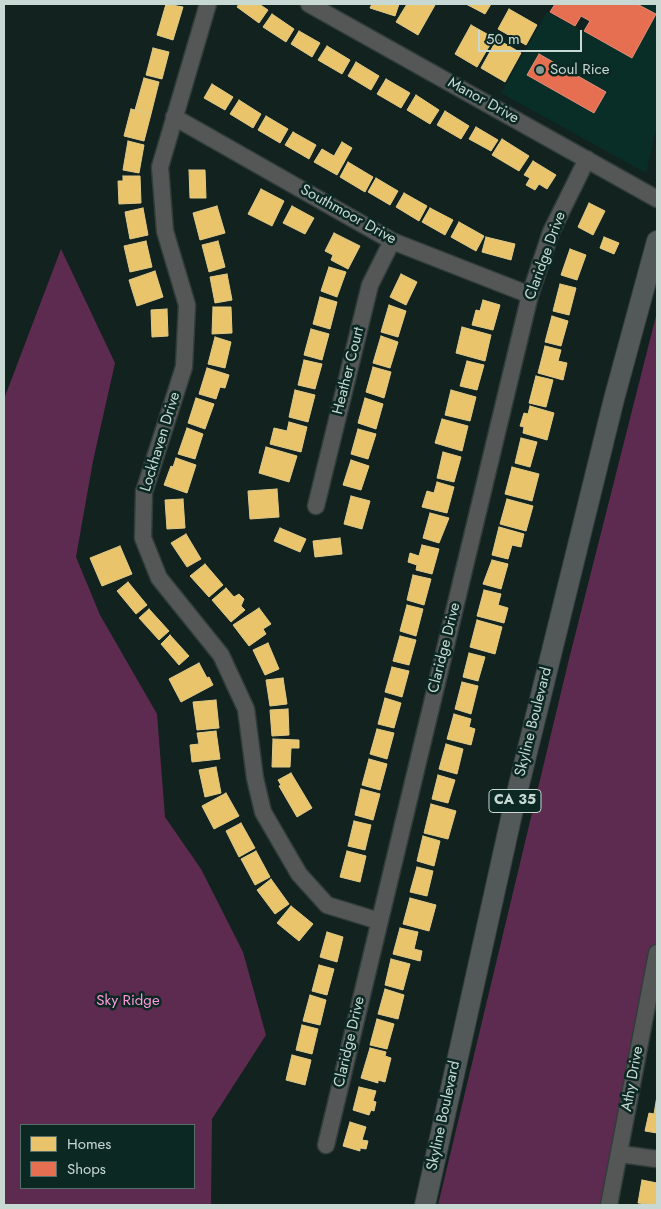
<!DOCTYPE html>
<style>
body{margin:0}
#map{position:relative;width:661px;height:1209px;overflow:hidden;background:#12221e;font-family:Jost,sans-serif}
canvas{display:block}
.frame{position:absolute;inset:0;border:5px solid #c8d8d3;pointer-events:none}
.legend{position:absolute;left:20px;top:1124px;width:175px;height:65px;box-sizing:border-box;background:#0c2822;border:1px solid #576e69;margin:0;padding:6px 9px;list-style:none;font-size:15px;color:#c8d8d3}
.legend li{display:flex;align-items:center;gap:10px;height:25px}
.legend b{width:25px;border:1px solid #576e69}
.scale{position:absolute;left:478px;top:30px;width:104px;height:22px;box-sizing:border-box;border:2px solid #c8d8d3;border-top:0;padding-left:6px;font-size:15px;line-height:18px;white-space:nowrap;color:#c8d8d3;-webkit-text-stroke:4px #0c2822;paint-order:stroke}
</style>
<div id="map">
<canvas width="661" height="1209"></canvas>
<div class="frame"></div>
<ul class="legend">
<li><b style="height:14px;background:#e9c46a"></b>Homes</li>
<li><b style="height:14px;background:#e76f51"></b>Shops</li>
</ul>
<div class="scale">50 m</div>
</div>
<script>
const ctx = document.querySelector('canvas').getContext('2d');
ctx.lineJoin = 'round';
function fillPath(path, color) {
  ctx.fillStyle = color;
  ctx.fill(path, 'evenodd');
}
function shape(rows) {
  const path = new Path2D();
  for (const r of rows) {
    path.moveTo(r[0], r[1]);
    for (let i = 2; i < r.length; i += 2) path.lineTo(r[i], r[i + 1]);
  }
  return path;
}
function trace(path, color, width, dash) {
  ctx.strokeStyle = color;
  ctx.lineWidth = width;
  ctx.lineCap = dash ? 'butt' : 'round';
  ctx.setLineDash(dash || []);
  ctx.stroke(path);
}
function label(font, color, halo, rows, align = 'center') {
  ctx.font = font + ' Jost,sans-serif';
  ctx.lineWidth = 5;
  ctx.setLineDash([]);
  ctx.textBaseline = 'middle';
  ctx.strokeStyle = halo;
  ctx.fillStyle = color;
  for (const [text, x, y, turn = 0] of rows) {
    ctx.save();
    ctx.translate(x, y);
    ctx.rotate((+turn || 0) * Math.PI / 180);
    ctx.textAlign = isNaN(turn) ? turn : align;
    if (halo) ctx.strokeText(text, 0, 0);
    ctx.fillText(text, 0, 0);
    ctx.restore();
  }
}
fillPath(shape([
 [639,4,657,4,657,125,646,173,501,93,547,12,614,48]
]), '#082e27');
fillPath(shape([
 [61,249,115,363,93,461,76,557,100,615,157,714,165,817,201,869,243,952,266,1035,212,1119,211,1205,4,1205,4,399],
 [21,1125,194,1125,194,1188,21,1188],
 [657,312,657,992,602,1205,438,1205,568,663]
]), '#5d2b4f');
const homes = shape([
 [166,4,183,7,173,40,157,35,166,4],
 [239,4,259,4,268,10,259,23,237,7,239,4],
 [372,4,399,4,395,16,370,8,372,4],
 [407,4,435,5,418,35,396,22,407,4],
 [466,4,491,4,485,14,466,4],
 [509,9,537,25,526,45,498,29,509,9],
 [272,14,294,29,286,42,263,27,272,14],
 [471,25,494,38,477,67,455,54,471,25],
 [299,31,320,43,312,57,291,44,299,31],
 [497,39,521,53,505,82,481,68,497,39],
 [327,46,350,60,342,74,318,60,327,46],
 [153,48,169,52,162,79,146,75,153,48],
 [356,62,379,76,371,90,348,76,356,62],
 [144,78,159,82,151,114,135,110,144,78],
 [386,79,410,93,401,108,377,94,386,79],
 [212,84,233,97,225,110,204,98,212,84],
 [416,95,439,110,430,124,407,110,416,95],
 [239,100,261,114,253,128,230,114,239,100],
 [131,109,151,114,144,141,124,136,131,109],
 [445,111,469,126,461,139,437,125,445,111],
 [266,116,288,129,280,143,258,130,266,116],
 [476,127,498,140,491,151,469,139,476,127],
 [293,132,316,145,309,159,285,145,293,132],
 [502,139,529,156,519,171,492,155,502,139],
 [128,141,144,145,139,173,123,170,128,141],
 [342,142,352,148,337,175,314,162,322,149,334,156,342,142],
 [533,161,556,175,547,189,539,184,535,190,526,185,530,178,524,175,533,161],
 [348,162,373,177,365,192,340,177,348,162],
 [189,170,205,170,206,198,190,198,189,170],
 [123,176,140,176,141,203,119,204,118,181,123,181,123,176],
 [376,178,398,191,390,205,368,192,376,178],
 [261,189,284,201,272,226,248,214,261,189],
 [404,193,427,206,419,221,396,207,404,193],
 [589,203,605,211,593,235,578,227,589,203],
 [217,206,225,233,200,240,193,213,217,206],
 [292,206,314,218,305,234,283,223,292,206],
 [143,208,148,235,130,239,125,212,143,208],
 [430,208,453,220,445,235,422,222,430,208],
 [459,222,484,236,476,251,451,237,459,222],
 [334,233,360,246,348,269,331,260,333,255,325,251,334,233],
 [486,237,515,244,511,260,482,252,486,237],
 [604,237,619,243,614,254,600,248,604,237],
 [146,241,152,267,130,272,124,246,146,241],
 [218,241,225,267,209,272,202,245,218,241],
 [570,249,586,255,577,280,561,275,570,249],
 [329,267,346,272,337,297,321,291,329,267],
 [155,271,163,297,137,306,129,280,155,271],
 [227,274,232,300,215,303,210,277,227,274],
 [401,274,417,282,406,305,390,297,401,274],
 [560,284,576,288,569,315,553,311,560,284],
 [320,297,337,302,330,329,313,324,320,297],
 [483,300,500,305,493,330,472,325,476,310,480,311,483,300],
 [389,305,406,311,398,337,381,332,389,305],
 [213,307,231,307,232,333,212,334,213,307],
 [167,309,168,336,152,337,151,310,167,309],
 [552,316,568,321,561,346,545,342,552,316],
 [462,327,491,335,485,361,456,353,462,327],
 [311,329,329,334,322,360,304,355,311,329],
 [381,336,398,342,390,368,373,363,381,336],
 [215,337,231,342,225,368,208,364,215,337],
 [545,346,561,350,558,361,567,363,563,380,538,373,545,346],
 [304,360,322,364,315,389,298,385,304,360],
 [467,361,484,365,477,390,460,386,467,361],
 [373,367,391,372,384,398,366,392,373,367],
 [207,368,229,375,225,388,220,387,216,399,199,394,207,368],
 [536,376,553,380,546,407,529,403,536,376],
 [295,390,315,395,308,422,289,417,295,390],
 [451,390,476,397,470,421,445,415,451,390],
 [196,398,214,404,205,429,188,423,196,398],
 [365,398,383,404,376,429,358,423,365,398],
 [530,406,554,413,547,440,523,433,524,427,520,426,524,413,528,414,530,406],
 [442,419,468,426,462,451,435,443,442,419],
 [289,422,307,427,301,452,270,444,274,428,287,431,289,422],
 [187,428,203,434,195,459,178,454,187,428],
 [358,429,376,434,368,459,351,454,358,429],
 [521,438,537,442,530,467,515,463,521,438],
 [266,447,297,456,289,482,259,473,266,447],
 [443,452,461,457,454,482,437,478,443,452],
 [176,458,196,465,187,493,164,485,171,466,173,467,176,458],
 [351,460,369,466,361,490,343,485,351,460],
 [512,467,539,474,532,501,505,494,512,467],
 [437,482,454,487,447,513,422,507,427,491,434,493,437,482],
 [277,489,279,517,250,519,248,491,277,489],
 [351,496,370,501,362,529,344,524,351,496],
 [183,499,185,528,167,529,165,500,183,499],
 [507,499,533,506,526,531,500,524,507,499],
 [430,513,449,518,439,543,423,538,430,513],
 [499,527,524,534,521,547,512,545,508,559,492,555,499,527],
 [280,528,306,539,300,552,274,541,280,528],
 [186,534,201,559,187,567,171,543,186,534],
 [340,538,342,554,315,557,313,541,340,538],
 [422,545,439,549,432,574,416,570,417,565,408,562,410,553,419,556,422,545],
 [120,546,132,574,102,586,90,558,120,546],
 [492,560,508,564,501,589,483,584,492,560],
 [205,564,223,585,209,597,190,576,205,564],
 [413,575,431,579,424,605,407,600,413,575],
 [128,582,147,605,136,614,117,591,128,582],
 [226,588,234,597,239,594,244,599,241,606,245,610,231,622,212,600,226,588],
 [484,590,501,594,498,605,508,608,504,623,477,616,484,590],
 [407,605,423,609,416,636,400,631,407,605],
 [259,608,271,624,263,629,266,634,249,646,233,625,259,608],
 [149,609,169,631,159,640,139,618,149,609],
 [477,620,502,627,495,654,470,647,477,620],
 [170,635,189,656,179,665,161,644,170,635],
 [400,636,416,640,409,665,393,661,400,636],
 [268,643,279,669,265,675,253,650,268,643],
 [469,653,485,657,478,681,463,677,469,653],
 [199,663,207,678,209,677,213,685,181,702,169,679,199,663],
 [392,667,409,671,402,697,385,692,392,667],
 [283,678,287,704,270,706,266,680,283,678],
 [462,682,478,686,471,714,455,709,462,682],
 [385,698,401,703,394,728,378,724,385,698],
 [216,700,219,728,197,730,193,702,216,700],
 [288,709,289,735,272,736,270,710,288,709],
 [454,714,471,719,469,727,475,729,471,745,447,739,454,714],
 [377,729,394,733,387,759,370,754,377,729],
 [216,731,220,759,192,762,190,745,199,744,197,733,216,731],
 [273,739,299,740,299,748,291,748,290,767,272,767,273,739],
 [446,744,463,749,457,774,439,769,446,744],
 [369,759,387,764,380,790,362,785,369,759],
 [216,767,221,793,205,797,199,770,216,767],
 [291,773,312,808,297,817,279,786,281,785,278,780,291,773],
 [438,775,455,780,448,803,432,799,438,775],
 [361,789,380,794,373,820,355,815,361,789],
 [226,793,239,816,214,829,202,806,226,793],
 [431,804,456,811,448,839,424,833,431,804],
 [354,821,371,825,365,850,348,846,354,821],
 [241,823,255,848,239,857,226,831,241,823],
 [423,836,440,841,434,866,417,861,423,836],
 [256,851,270,877,255,885,241,859,256,851],
 [347,851,366,856,360,882,340,877,347,851],
 [417,867,433,871,427,896,410,892,417,867],
 [271,879,289,904,275,914,257,890,271,879],
 [410,898,436,905,429,931,403,924,410,898],
 [291,906,313,924,299,941,277,923,291,906],
 [400,928,418,932,414,949,422,951,420,961,393,954,400,928],
 [327,932,343,937,337,962,320,957,327,932],
 [391,959,410,964,403,990,385,985,391,959],
 [319,965,334,969,327,995,312,991,319,965],
 [385,989,404,995,398,1019,378,1014,385,989],
 [310,995,326,1000,320,1025,303,1021,310,995],
 [377,1019,394,1024,387,1049,370,1045,377,1019],
 [302,1025,318,1029,312,1054,296,1050,302,1025],
 [370,1048,386,1052,385,1056,391,1058,385,1082,378,1080,378,1083,361,1078,370,1048],
 [292,1055,311,1060,305,1085,286,1080,292,1055],
 [359,1087,376,1091,373,1101,376,1102,374,1111,371,1110,369,1115,353,1110,359,1087],
 [657,1096,657,1133,645,1131,649,1113,654,1114,657,1096],
 [350,1122,366,1127,362,1140,368,1141,366,1149,360,1148,360,1151,343,1146,350,1122],
 [642,1180,657,1183,657,1205,638,1203,642,1180]
]);
fillPath(homes, '#e9c46a');
trace(homes, '#dfca8a', 1);
const shops = shape([
 [555,4,637,4,656,14,632,58,584,31,590,21,581,16,575,26,550,12,555,4],
 [539,54,606,92,594,113,527,75,539,54]
]);
fillPath(shops, '#e76f51');
trace(shops, '#de8e78', 1);
const minor = shape([
 [208,4,160,167,165,231,187,305,184,367,144,492,143,538,159,578,221,655,246,709,255,778,263,812,299,874,327,905,379,921],
 [309,4,657,199],
 [174,117,392,241,530,295],
 [316,506,370,285,392,241],
 [326,1145,530,295,551,232,587,159],
 [620,1154,657,1159],
 [609,1205,657,953]
]);
const major = shape([
 [425,1205,514,805,614,399,657,241]
]);
trace(minor, '#313d3a', 19);
trace(major, '#313d3a', 22);
trace(minor, '#555757', 16);
trace(major, '#535858', 20);
for (const [x, y, r, color] of [
 [540,70,5,"#889894"]
]) {
  const dot = new Path2D();
  dot.arc(x, y, r, 0, 2 * Math.PI);
  ctx.fillStyle = color;
  ctx.fill(dot);
  trace(dot, '#0c2822', 2);
}
for (const [x, y, w] of [
 [515,801,52]
]) {
  const box = new Path2D();
  box.roundRect(x - w / 2, y - 11.5, w, 23, 4);
  ctx.fillStyle = '#0c2822';
  ctx.fill(box);
  trace(box, '#c8d8d3', 1);
}
label('bold 14px', '#c8d8d3', null, [
 ["CA 35",515,801]
]);
label('15px', '#c8d8d3', '#0c2822', [
 ["Soul Rice",550,70]
], 'left');
label('15px', '#c8d8d3', '#0c2822', [
 ["Manor Drive",483,101,29],
 ["Southmoor Drive",348,215,29],
 ["Claridge Drive",546,256,-70],
 ["Heather Court",349,371,-76],
 ["Lockhaven Drive",161,442,-73],
 ["Claridge Drive",445,648,-76],
 ["Skyline Boulevard",534,722,-76],
 ["Claridge Drive",350,1042,-77],
 ["Athy Drive",633,1079,-80],
 ["Skyline Boulevard",444,1116,-78]
]);
label('15px', '#fe99dd', '#0c2822', [
 ["Sky Ridge",128,1001]
]);
</script>
